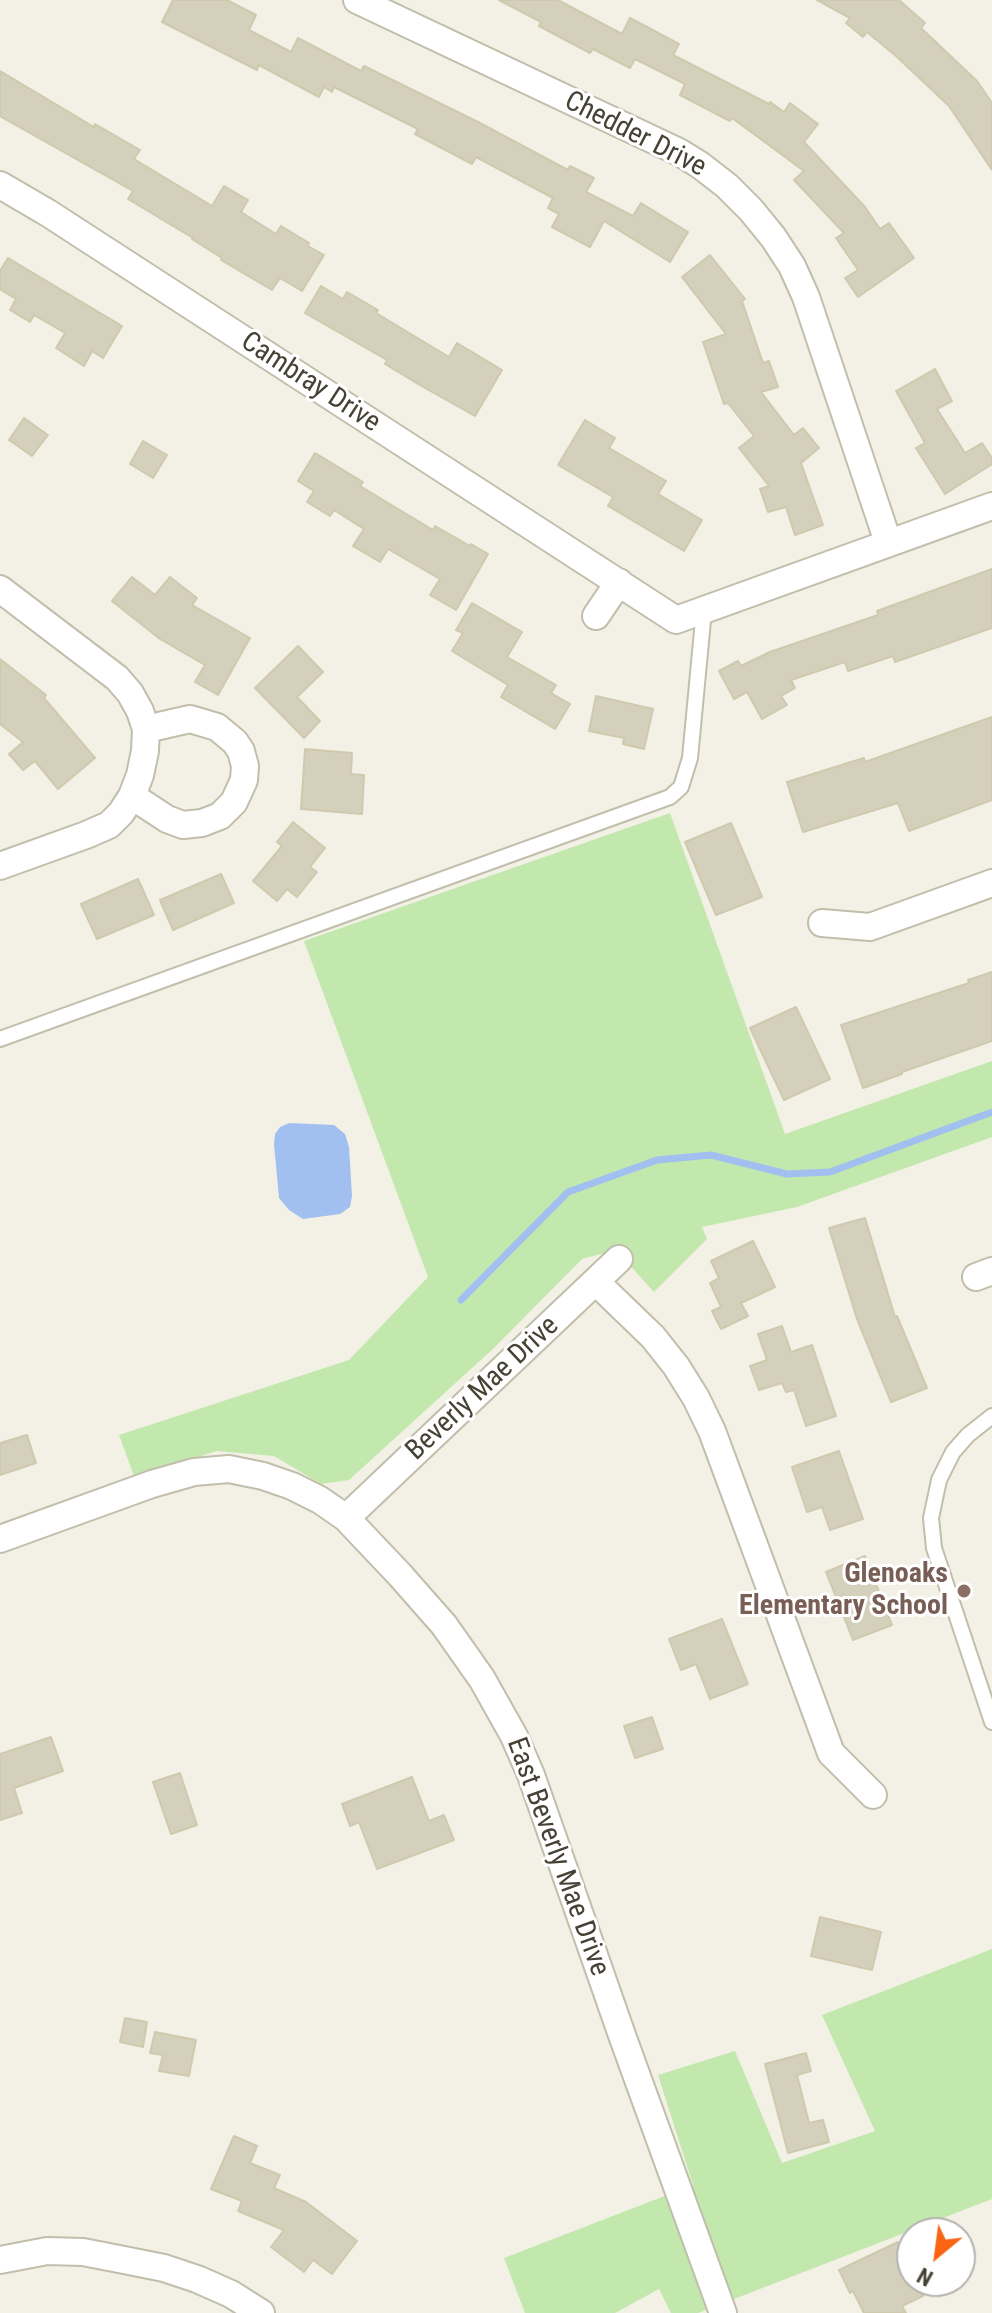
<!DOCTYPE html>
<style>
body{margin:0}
#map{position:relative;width:992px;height:2313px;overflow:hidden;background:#f3f1e6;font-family:"Roboto Condensed",sans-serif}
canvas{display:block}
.north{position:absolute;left:896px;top:2217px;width:80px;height:80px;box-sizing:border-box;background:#fff;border:2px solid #b5b3ae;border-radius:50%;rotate:209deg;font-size:22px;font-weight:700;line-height:32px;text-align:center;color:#454235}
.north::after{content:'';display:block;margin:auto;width:28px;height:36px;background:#fa6515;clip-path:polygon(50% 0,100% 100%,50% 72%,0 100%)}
</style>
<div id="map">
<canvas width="992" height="2313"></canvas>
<div class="north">N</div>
</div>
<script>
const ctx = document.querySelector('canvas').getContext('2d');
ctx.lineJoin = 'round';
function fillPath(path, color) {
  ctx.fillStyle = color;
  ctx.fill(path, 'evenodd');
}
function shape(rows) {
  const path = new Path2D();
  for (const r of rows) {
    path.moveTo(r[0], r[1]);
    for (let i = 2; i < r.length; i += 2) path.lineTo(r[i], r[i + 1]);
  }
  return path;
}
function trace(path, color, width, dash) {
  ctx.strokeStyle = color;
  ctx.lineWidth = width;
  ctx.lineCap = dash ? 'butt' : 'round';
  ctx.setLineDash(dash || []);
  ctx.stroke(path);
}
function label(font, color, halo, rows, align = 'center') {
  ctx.font = font + ' "Roboto Condensed",sans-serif';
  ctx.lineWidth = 6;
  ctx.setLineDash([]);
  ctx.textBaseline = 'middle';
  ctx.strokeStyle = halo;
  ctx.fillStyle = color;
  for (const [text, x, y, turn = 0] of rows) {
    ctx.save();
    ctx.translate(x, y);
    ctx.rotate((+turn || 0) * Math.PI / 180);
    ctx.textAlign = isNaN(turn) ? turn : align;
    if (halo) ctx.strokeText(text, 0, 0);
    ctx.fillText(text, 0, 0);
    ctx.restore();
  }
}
fillPath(shape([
 [670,813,785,1134,992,1061,992,1137,797,1207,702,1227,707,1239,654,1292,616,1250,582,1259,494,1348,349,1480,321,1484,274,1456,216,1451,135,1479,119,1435,349,1360,428,1277,304,941],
 [992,1949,992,2199,698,2313,671,2313,659,2289,615,2313,525,2313,504,2258,693,2185,658,2075,735,2051,782,2163,875,2131,822,2015]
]), '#c2e8ae');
fillPath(shape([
 [289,1123,334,1125,345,1134,349,1147,352,1196,350,1207,340,1214,303,1219,289,1210,279,1198,274,1144,275,1134,280,1127]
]), '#a1c0f0');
trace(shape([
 [461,1300,568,1192,657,1160,711,1155,787,1174,830,1172,992,1112]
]), '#a1c0f0', 7);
const building = shape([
 [173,0,227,0,256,15,249,30,291,52,298,38,361,71,364,66,478,122,568,170,570,166,594,178,586,192,633,216,641,203,688,232,670,262,604,221,590,247,552,227,559,214,548,208,553,198,476,157,472,164,415,134,418,129,334,87,332,92,324,87,319,97,259,65,257,70,162,22,173,0],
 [499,0,558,0,622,34,630,18,679,44,673,55,769,104,770,102,784,112,790,103,818,124,804,142,865,207,880,229,889,223,914,258,858,297,845,278,858,270,836,238,844,233,794,180,804,171,732,118,730,121,680,95,685,84,635,59,630,68,593,49,590,53,539,26,541,22,499,0],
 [817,0,899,0,925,23,921,28,977,81,992,103,992,170,949,106,896,56,867,32,863,37,846,23,850,18,817,0],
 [0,71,94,127,95,124,140,150,134,159,212,206,224,186,248,200,241,212,276,234,281,226,309,243,308,246,324,255,302,291,280,278,272,290,221,260,222,258,192,239,193,238,128,199,133,191,0,116,0,71],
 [710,255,745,299,742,301,763,363,769,361,778,387,761,392,794,435,803,428,819,448,801,463,823,525,795,535,786,507,768,512,760,489,769,486,739,448,754,436,728,403,724,404,703,342,726,334,682,277,710,255],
 [8,258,122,326,103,358,92,351,84,366,56,348,65,333,34,315,30,322,10,310,16,299,0,289,0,271,8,258],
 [321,286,343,299,347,292,378,310,376,313,449,357,457,343,502,370,475,416,418,384,385,364,387,360,305,313,321,286],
 [935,369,952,401,937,409,965,453,982,443,992,458,992,464,945,494,916,448,925,443,896,391,935,369],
 [24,418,48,435,32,456,9,440,24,418],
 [585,420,615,438,609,448,666,481,658,494,702,520,684,551,608,506,613,497,558,465,585,420],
 [143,441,167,455,153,478,130,464,143,441],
 [315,453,363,482,360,486,433,530,435,526,470,546,471,544,488,554,456,610,430,595,440,579,388,549,380,562,353,546,364,529,334,510,330,516,307,502,314,491,298,481,315,453],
 [992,569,992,628,895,662,893,656,848,671,845,662,791,680,795,688,781,696,787,705,762,719,747,692,734,699,719,671,738,661,741,666,770,652,878,615,877,611,992,569],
 [132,577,155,595,170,577,197,598,192,605,250,638,218,695,195,682,205,665,160,639,112,601,132,577],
 [472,603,522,632,507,657,556,685,551,693,570,704,555,729,501,697,508,685,452,651,463,633,456,630,472,603],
 [298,646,323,672,297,697,320,721,304,738,255,688,298,646],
 [0,659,46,695,44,698,95,758,58,789,35,761,23,770,9,754,23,742,0,724,0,659],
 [596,696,653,709,644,749,623,744,624,738,589,731,596,696],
 [992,717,992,800,909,831,898,803,803,832,787,782,864,758,865,762,992,717],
 [305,749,352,753,351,774,364,775,362,814,301,809,305,749],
 [293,822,325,848,310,867,317,872,297,897,287,889,277,901,253,881,282,846,277,842,293,822],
 [731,823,762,897,716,915,685,842,731,823],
 [221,874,234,903,173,930,160,900,221,874],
 [138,879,154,915,97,939,81,904,138,879],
 [992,972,992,1041,902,1072,902,1074,863,1088,841,1025,969,983,968,980,992,972],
 [796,1007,830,1079,784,1100,750,1028,796,1007],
 [865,1218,895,1317,897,1316,927,1388,891,1402,857,1319,829,1228,865,1218],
 [753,1241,775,1287,741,1303,748,1316,721,1329,712,1311,721,1307,710,1283,719,1278,711,1261,753,1241],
 [782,1326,791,1352,812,1345,836,1416,806,1426,794,1390,786,1392,782,1383,759,1390,750,1366,767,1360,758,1334,782,1326],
 [27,1435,36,1463,0,1475,0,1443,27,1435],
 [839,1451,863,1519,830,1530,822,1507,807,1512,792,1467,839,1451],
 [865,1556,892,1625,853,1640,826,1572,865,1556],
 [722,1619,748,1684,710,1699,696,1664,681,1670,669,1639,722,1619],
 [652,1717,663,1749,635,1758,624,1726,652,1717],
 [51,1737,63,1771,14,1788,22,1813,0,1820,0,1754,51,1737],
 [180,1773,197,1825,171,1834,153,1782,180,1773],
 [412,1777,429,1821,444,1815,454,1840,377,1869,359,1822,350,1826,342,1804,412,1777],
 [820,1917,881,1932,872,1970,811,1956,820,1917],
 [125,2018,147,2022,143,2047,120,2042,125,2018],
 [155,2032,196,2040,189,2076,159,2071,163,2055,150,2053,155,2032],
 [806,2053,811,2071,797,2075,809,2123,823,2120,829,2142,788,2153,765,2064,806,2053],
 [234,2136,257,2146,250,2163,280,2175,274,2188,306,2202,357,2241,332,2274,313,2260,304,2272,271,2247,284,2230,238,2211,242,2201,211,2189,234,2136],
 [898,2242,912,2272,912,2281,916,2281,923,2296,902,2306,906,2313,864,2313,853,2291,850,2293,839,2270,898,2242]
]);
fillPath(building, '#d5d0bb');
trace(building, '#cfc9ae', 2);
const service = shape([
 [0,1039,670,797,681,787,690,758,704,610],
 [992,1416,968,1435,953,1452,939,1480,931,1518,934,1548,992,1722]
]);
const minor = shape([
 [357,0,679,152,700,165,727,186,751,210,773,237,792,266,806,297,888,542],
 [0,185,48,213,676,620,992,506],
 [0,589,117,678,130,693,140,711,146,729,145,751,140,775,132,796,121,813,109,825,86,835,0,866],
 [596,616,619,582],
 [132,796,167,819,183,825,202,823,220,816,234,802,244,780,245,766,241,751,235,742,217,727,190,719,146,729],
 [822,923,870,927,992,883],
 [976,1277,992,1271],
 [596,1282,653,1337,676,1366,696,1398,712,1431,831,1753,873,1795],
 [346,1518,619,1259],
 [0,1539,152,1484,194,1472,229,1469,263,1476,292,1486,320,1500,346,1518,400,1575,444,1625,482,1679,514,1736,531,1775,623,2038,723,2313],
 [0,2260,47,2251,83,2252,124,2260,164,2268,197,2279,231,2294,261,2313]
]);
trace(service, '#c1beab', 18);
trace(minor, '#c1beab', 30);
trace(service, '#fff', 14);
trace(minor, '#fff', 26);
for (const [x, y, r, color] of [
 [964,1591,8,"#8d6e63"]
]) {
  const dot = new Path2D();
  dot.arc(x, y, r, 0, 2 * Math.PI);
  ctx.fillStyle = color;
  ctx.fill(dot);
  trace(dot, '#fff', 3);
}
label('28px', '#454235', '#fff', [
 ["Chedder Drive",635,135,27],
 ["Cambray Drive",310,383,33],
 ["Beverly Mae Drive",483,1389,-43],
 ["East Beverly Mae Drive",557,1857,70]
]);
label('bold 28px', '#785e54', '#fff', [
 ["Glenoaks",948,1575],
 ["Elementary School",948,1607]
], 'right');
</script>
